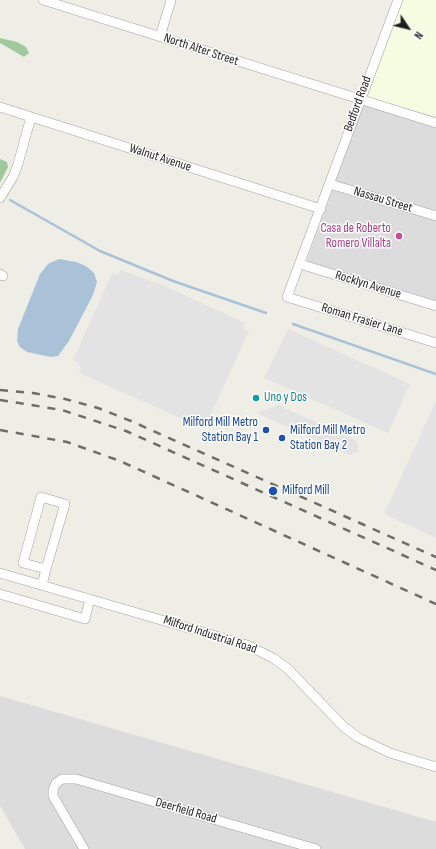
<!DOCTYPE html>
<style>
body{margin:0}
#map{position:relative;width:436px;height:849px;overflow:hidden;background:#efeee6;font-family:"Sofia Sans Condensed",sans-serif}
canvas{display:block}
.north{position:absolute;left:388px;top:8px;width:40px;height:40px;-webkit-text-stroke:3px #fff;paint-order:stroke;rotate:125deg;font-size:11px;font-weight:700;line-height:16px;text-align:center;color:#1f1f1f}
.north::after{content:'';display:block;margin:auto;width:14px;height:18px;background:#1f1f1f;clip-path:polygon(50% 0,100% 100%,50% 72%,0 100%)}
</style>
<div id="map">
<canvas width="436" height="849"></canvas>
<div class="north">N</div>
</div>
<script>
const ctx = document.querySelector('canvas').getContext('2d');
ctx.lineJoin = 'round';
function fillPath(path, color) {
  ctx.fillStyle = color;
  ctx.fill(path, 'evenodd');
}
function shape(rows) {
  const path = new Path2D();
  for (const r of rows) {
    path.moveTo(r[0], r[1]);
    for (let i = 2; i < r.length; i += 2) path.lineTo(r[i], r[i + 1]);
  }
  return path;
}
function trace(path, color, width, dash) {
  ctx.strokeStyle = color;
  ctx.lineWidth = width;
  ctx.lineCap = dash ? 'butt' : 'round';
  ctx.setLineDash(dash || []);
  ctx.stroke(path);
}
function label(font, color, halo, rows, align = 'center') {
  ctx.font = font + ' "Sofia Sans Condensed",sans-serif';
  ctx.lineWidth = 3;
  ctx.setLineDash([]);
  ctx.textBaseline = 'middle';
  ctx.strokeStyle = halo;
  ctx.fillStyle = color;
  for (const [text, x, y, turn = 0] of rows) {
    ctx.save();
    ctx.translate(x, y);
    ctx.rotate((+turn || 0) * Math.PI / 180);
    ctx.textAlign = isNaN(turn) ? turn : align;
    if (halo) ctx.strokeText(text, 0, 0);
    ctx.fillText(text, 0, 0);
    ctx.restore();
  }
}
fillPath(shape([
 [366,96,436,117,436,303,309,263,307,260],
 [0,696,436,822,436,849,25,849,0,806]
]), '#dddcdc');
fillPath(shape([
 [402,0,436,0,436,117,366,96]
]), '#f5fce1');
fillPath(shape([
 [0,38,17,42,26,47,29,53,24,57,0,43],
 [0,159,7,162,8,167,0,183]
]), '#a0ca9e');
fillPath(shape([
 [121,270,165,286,245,323,243,328,249,331,207,423,202,421,198,426,79,373,81,368,78,363,73,360,112,273,118,275],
 [288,329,410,384,388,433,264,378],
 [436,401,436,538,384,514],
 [278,405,357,441,359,451,349,455,257,413]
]), '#e3e3e3');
fillPath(shape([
 [59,259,76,262,86,266,94,273,97,282,93,295,69,341,58,356,51,357,27,352,20,347,17,341,18,329,40,274,48,264]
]), '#aac2d8');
trace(shape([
 [10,200,100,251,173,281,266,313],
 [293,324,436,374]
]), '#aac2d8', 2.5);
const minor = shape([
 [43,0,436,123],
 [398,0,287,297,436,343],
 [160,37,171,0],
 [0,107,321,209],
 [330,184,436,216],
 [0,198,13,177,18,164,31,117],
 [300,264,436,306],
 [0,274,3,276],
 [0,573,247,645,273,658,288,669,344,727,359,738,390,753,436,767],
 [42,585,46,569,23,563,41,497,65,504,46,569],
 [0,594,85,619,90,599],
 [84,849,53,796,53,790,56,783,62,779,76,779,316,849]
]);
trace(minor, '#a0a0a0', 10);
trace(minor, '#fff', 9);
trace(shape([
 [0,390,33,393,65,399,98,408,131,421,436,557],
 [0,400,62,410,126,431,436,570],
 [0,430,67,442,120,461,436,604]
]), '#6d6d6d', 2.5, [8, 8]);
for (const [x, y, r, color] of [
 [399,236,4,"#d1479c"],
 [256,398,4,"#0f9aa8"],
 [266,430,4,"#1a4fb4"],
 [282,438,4,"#1a4fb4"],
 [273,491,5,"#1a4fb4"]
]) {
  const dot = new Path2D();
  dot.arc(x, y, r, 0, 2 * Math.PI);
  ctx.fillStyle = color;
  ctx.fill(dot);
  trace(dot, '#fff', 1.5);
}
label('13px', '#1f1f1f', '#fff', [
 ["North Alter Street",201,50,18],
 ["Bedford Road",358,104,-70],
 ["Walnut Avenue",160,158,18],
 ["Nassau Street",383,200,17],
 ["Rocklyn Avenue",368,285,17],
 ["Roman Frasier Lane",362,320,17],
 ["Milford Industrial Road",210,635,18],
 ["Deerfield Road",186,811,16]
]);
label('13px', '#b23c85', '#fff', [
 ["Casa de Roberto",391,229],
 ["Romero Villalta",391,244]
], 'right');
label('13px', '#0d838f', '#fff', [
 ["Uno y Dos",264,398]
], 'left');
label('13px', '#164399', '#fff', [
 ["Milford Mill Metro",258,423,"right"],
 ["Station Bay 1",258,438,"right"],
 ["Milford Mill Metro",290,431],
 ["Station Bay 2",290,446],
 ["Milford Mill",282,491]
], 'left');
</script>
